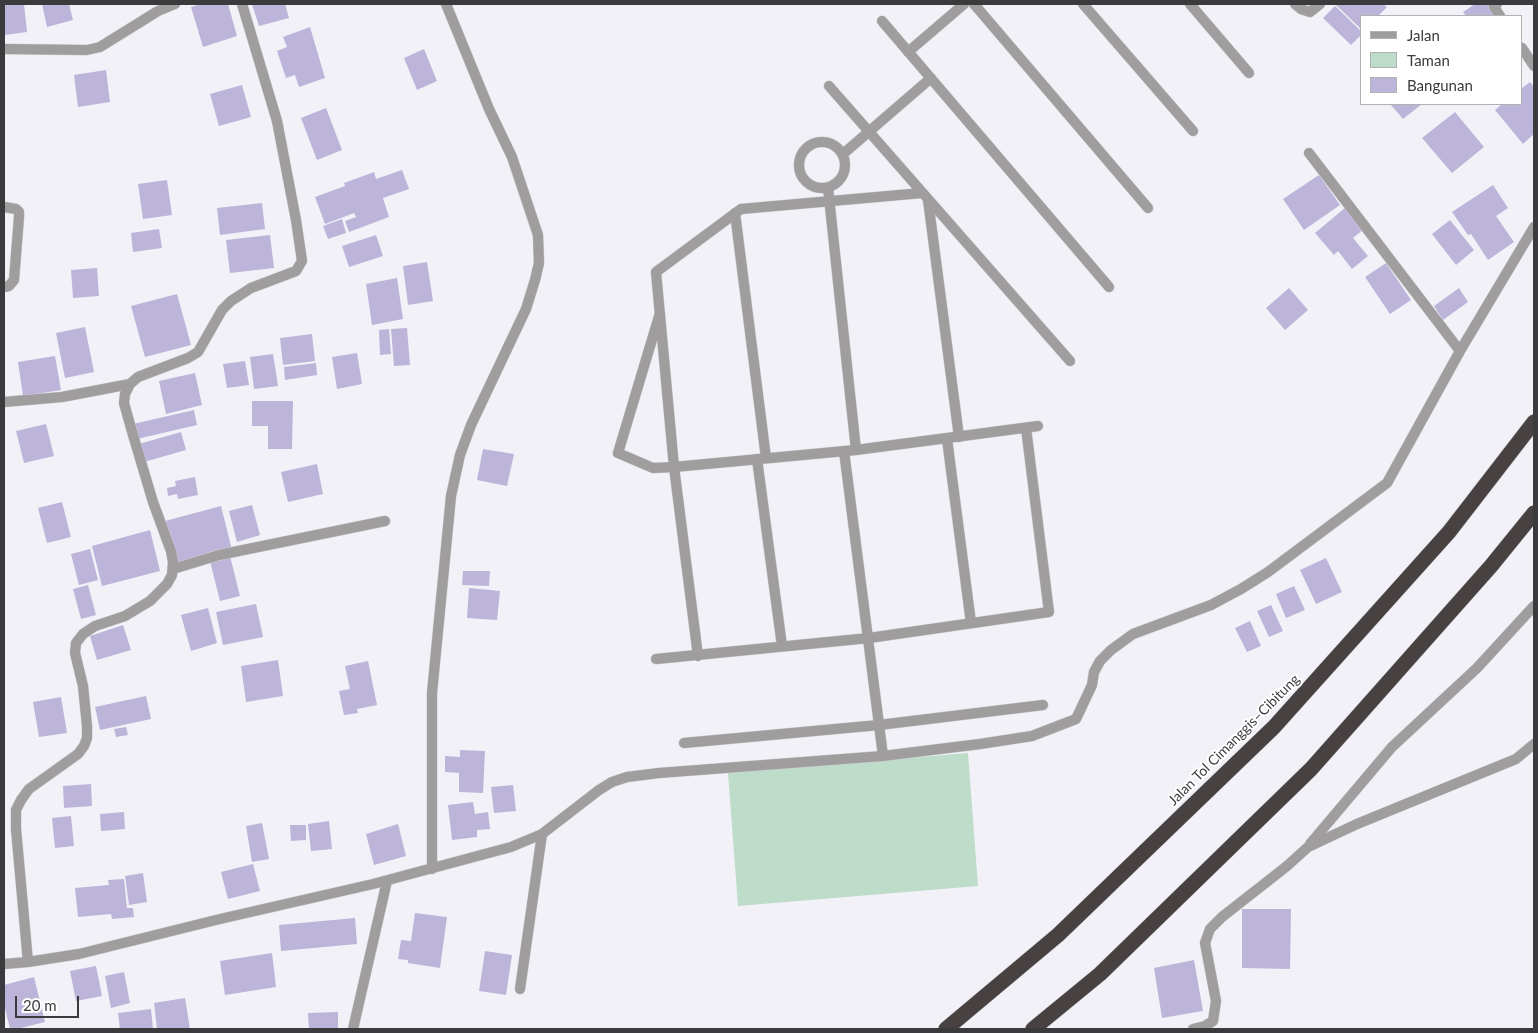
<!DOCTYPE html>
<meta charset="utf-8">
<style>
body{margin:0}
#map{position:relative;width:1538px;height:1033px;overflow:hidden;background:#f2f1f7;font-family:Lato,sans-serif}
canvas{display:block}
.frame{position:absolute;inset:0;border:5px solid #3b3b3d;pointer-events:none}
.legend{position:absolute;left:1360px;top:15px;width:162px;height:90px;box-sizing:border-box;background:#fff;border:1px solid #b1b1b1;margin:0;padding:6px 9px;list-style:none;font-size:15px;color:#3b3b3d}
.legend li{display:flex;align-items:center;gap:10px;height:25px}
.legend b{width:25px;border:1px solid #b1b1b1}
.scale{position:absolute;left:15px;top:996px;width:64px;height:22px;box-sizing:border-box;border:2px solid #3b3b3d;border-top:0;padding-left:6px;font-size:15px;line-height:18px;white-space:nowrap;color:#3b3b3d;-webkit-text-stroke:4px #fff;paint-order:stroke}
</style>
<div id="map">
<canvas width="1538" height="1033"></canvas>
<div class="frame"></div>
<ul class="legend">
<li><b style="height:6px;background:#a09d9e"></b>Jalan</li>
<li><b style="height:14px;background:#bddcca"></b>Taman</li>
<li><b style="height:14px;background:#bdb4da"></b>Bangunan</li>
</ul>
<div class="scale">20 m</div>
</div>
<script>
const ctx = document.querySelector('canvas').getContext('2d');
ctx.lineJoin = 'round';
function fillPath(path, color) {
  ctx.fillStyle = color;
  ctx.fill(path, 'evenodd');
}
function shape(rows) {
  const path = new Path2D();
  for (const r of rows) {
    if (r.length === 3) {
      path.moveTo(r[0] + r[2], r[1]);
      path.arc(r[0], r[1], r[2], 0, 2 * Math.PI);
      continue;
    }
    path.moveTo(r[0], r[1]);
    for (let i = 2; i < r.length; i += 2) path.lineTo(r[i], r[i + 1]);
  }
  return path;
}
function trace(path, color, width, dash) {
  ctx.strokeStyle = color;
  ctx.lineWidth = width;
  ctx.lineCap = dash ? 'butt' : 'round';
  ctx.setLineDash(dash || []);
  ctx.stroke(path);
}
function label(font, color, halo, rows, align = 'center') {
  ctx.font = font + ' Lato,sans-serif';
  ctx.lineWidth = 4;
  ctx.setLineDash([]);
  ctx.textBaseline = 'middle';
  ctx.strokeStyle = halo;
  ctx.fillStyle = color;
  for (const [text, x, y, turn = 0] of rows) {
    ctx.save();
    ctx.translate(x, y);
    ctx.rotate((+turn || 0) * Math.PI / 180);
    ctx.textAlign = isNaN(turn) ? turn : align;
    if (halo) ctx.strokeText(text, 0, 0);
    ctx.fillText(text, 0, 0);
    ctx.restore();
  }
}
fillPath(shape([
 [968,753,978,886,738,906,728,773]
]), '#bddcca');
fillPath(shape([
 [13,4,24,4,27,32,5,35,4,5],
 [42,4,69,4,73,20,47,27],
 [201,4,228,4,237,36,203,47,191,7],
 [252,4,285,4,289,18,259,26],
 [1337,4,1383,4,1387,7,1378,16,1362,16,1362,30,1336,5],
 [1475,4,1488,4,1496,16,1466,16,1463,12],
 [1335,6,1362,32,1362,34,1351,45,1323,18],
 [310,27,325,78,299,87,295,75,286,78,277,51,287,47,283,37],
 [424,49,437,81,417,90,404,58],
 [106,70,110,102,78,107,74,75],
 [1530,82,1534,87,1534,134,1523,144,1495,110,1502,104,1522,104,1522,88],
 [242,85,251,117,219,126,210,94],
 [1390,104,1422,104,1403,119],
 [326,108,342,150,317,160,301,118],
 [1455,112,1484,147,1452,173,1422,138],
 [402,170,409,189,383,198,389,217,349,232,345,221,356,217,354,213,325,224,315,197,345,186,344,183,374,172,376,179],
 [1319,175,1340,205,1304,230,1283,199],
 [167,180,172,215,143,219,138,184],
 [1493,185,1508,208,1496,216,1514,242,1488,260,1471,234,1468,235,1452,212],
 [262,203,265,229,220,235,217,208],
 [1346,207,1364,229,1353,238,1368,256,1352,269,1338,251,1334,255,1315,233],
 [342,219,346,233,328,239,323,226],
 [1450,220,1474,250,1456,265,1432,234],
 [159,229,162,248,133,252,131,233],
 [270,235,274,268,230,273,226,240],
 [376,235,383,256,349,267,342,246],
 [427,262,433,301,408,305,403,266],
 [1386,263,1411,300,1390,314,1365,277],
 [97,268,99,296,73,298,71,270],
 [397,278,403,319,372,325,366,284],
 [1289,288,1308,310,1285,330,1266,308],
 [1459,288,1468,302,1443,320,1434,306],
 [177,294,191,345,145,357,131,306],
 [85,327,94,372,65,378,56,333],
 [407,328,410,365,394,366,391,329],
 [389,329,391,354,380,355,379,330],
 [312,334,315,361,283,365,280,338],
 [357,353,362,384,337,389,332,357],
 [273,354,278,386,254,389,250,357],
 [55,356,61,390,23,396,18,362],
 [245,361,249,385,227,388,223,364],
 [316,363,317,375,285,380,284,367],
 [195,373,202,405,166,414,159,381],
 [252,401,293,401,292,449,268,449,268,426,252,426],
 [194,410,197,425,137,439,133,424],
 [46,424,54,456,24,463,16,431],
 [181,432,186,450,144,462,139,444],
 [483,449,514,454,507,486,477,480],
 [317,464,323,494,288,502,281,472],
 [195,477,198,495,178,499,177,494,168,496,167,488,176,486,175,481],
 [62,502,71,537,47,543,38,508],
 [252,505,260,535,237,542,229,511],
 [221,506,232,550,176,564,165,521],
 [150,530,160,571,102,586,92,546],
 [90,549,98,580,79,585,71,554],
 [230,556,240,596,220,601,210,561],
 [1326,558,1342,592,1316,604,1300,570],
 [463,571,490,571,489,586,462,585],
 [88,585,96,615,81,619,73,589],
 [1294,586,1305,610,1286,618,1276,594],
 [469,588,500,591,497,620,467,618],
 [256,604,263,637,223,645,216,612],
 [1271,605,1283,631,1269,637,1257,611],
 [208,608,217,643,191,651,181,615],
 [1250,621,1261,646,1247,652,1235,628],
 [123,625,131,650,97,660,90,636],
 [278,660,283,696,246,702,241,666],
 [368,661,377,705,357,709,358,713,344,715,339,691,350,689,345,666],
 [146,696,151,719,100,730,95,707],
 [61,697,67,733,39,737,33,702],
 [126,727,128,735,116,737,114,729],
 [460,750,485,751,483,793,459,792,459,773,445,772,445,756,460,757],
 [91,784,92,806,64,808,63,786],
 [513,785,516,811,494,813,491,787],
 [473,802,475,814,488,812,490,829,477,830,477,837,452,840,448,805],
 [124,812,125,829,101,831,100,814],
 [71,816,74,846,55,848,52,818],
 [329,821,332,849,311,851,308,824],
 [262,823,269,859,252,862,246,826],
 [398,824,406,856,374,865,366,834],
 [290,825,306,825,306,840,291,841],
 [253,864,260,891,228,899,221,872],
 [143,873,147,902,129,905,125,876],
 [124,879,127,908,133,908,134,917,112,919,111,914,78,917,75,888,109,885,108,880],
 [1242,909,1291,909,1290,969,1242,968],
 [415,913,447,917,440,968,408,963,408,960,398,959,401,940,411,941],
 [355,918,357,944,281,951,279,925],
 [485,951,512,955,506,995,479,991],
 [272,953,276,987,225,995,220,961],
 [1194,960,1203,1011,1162,1018,1154,968],
 [96,966,102,996,76,1001,70,971],
 [124,972,130,1003,111,1008,105,976],
 [34,977,45,1022,17,1029,10,1029,4,1004,4,985],
 [185,998,190,1029,157,1029,154,1003],
 [151,1009,153,1029,120,1029,118,1013],
 [338,1012,338,1029,309,1029,308,1013]
]), '#bdb4da');
const minor = shape([
 [974,4,1148,208],
 [1083,4,1193,131],
 [1190,4,1249,73],
 [1295,4,1301,9,1310,12,1320,4],
 [1497,4,1494,7,1500,16],
 [882,21,1109,287],
 [1522,48,1534,66],
 [4,49,87,50,100,47,158,11,175,4],
 [908,52,964,4],
 [829,86,1070,361],
 [822,165,23],
 [1309,153,1460,351],
 [843,154,931,78],
 [828,188,856,450],
 [928,200,959,437],
 [4,207,16,209,19,212,19,217,14,280,9,286,4,287],
 [735,213,766,458],
 [660,313,618,453,653,468,674,467,656,272,741,209,922,193],
 [4,402,62,397,130,384],
 [947,439,971,623],
 [844,451,883,756],
 [757,459,782,646],
 [173,569,219,555,385,521],
 [698,656,674,467,856,450,1038,426],
 [656,659,869,638,1049,612,1026,428],
 [684,743,879,725,1043,705],
 [1310,844,1392,747,1477,668,1534,606],
 [432,869,432,693,451,496,460,455,471,425,526,309,535,280,539,263,538,235,512,157,489,109,446,4],
 [28,962,16,829,16,810,21,800,29,789,78,754,84,746,87,738,87,726,83,686,75,653,76,643,83,634,95,626,125,616,150,601,167,584,172,575,173,562,171,551,153,502,133,435,124,403,125,394,130,384,138,377,188,358,198,352,222,310,231,301,251,288,296,271,302,261,296,220,277,121,242,4],
 [4,964,28,962,79,954,220,919,373,884,511,847,542,834,599,790,612,782,627,777,659,773,883,756,980,744,1032,736,1076,719,1092,685,1094,672,1100,661,1111,650,1133,634,1211,605,1241,589,1268,572,1387,483,1460,351,1534,227],
 [520,989,542,834],
 [353,1029,387,881],
 [1193,1029,1205,1026,1213,1021,1216,1001,1205,943,1210,929,1222,917,1287,866,1308,847,1357,824,1516,759,1534,744]
]);
const motorway = shape([
 [946,1029,1058,935,1274,727,1449,532,1534,422],
 [1033,1029,1100,974,1311,769,1491,566,1534,513]
]);
trace(minor, '#cdcdd2', 11);
trace(motorway, '#cdcdd2', 16);
trace(minor, '#a09d9e', 10);
trace(motorway, '#474142', 15);
label('14px', '#3b3b3d', '#fff', [
 ["Jalan Tol Cimanggis–Cibitung",1234,740,-45]
]);
</script>
